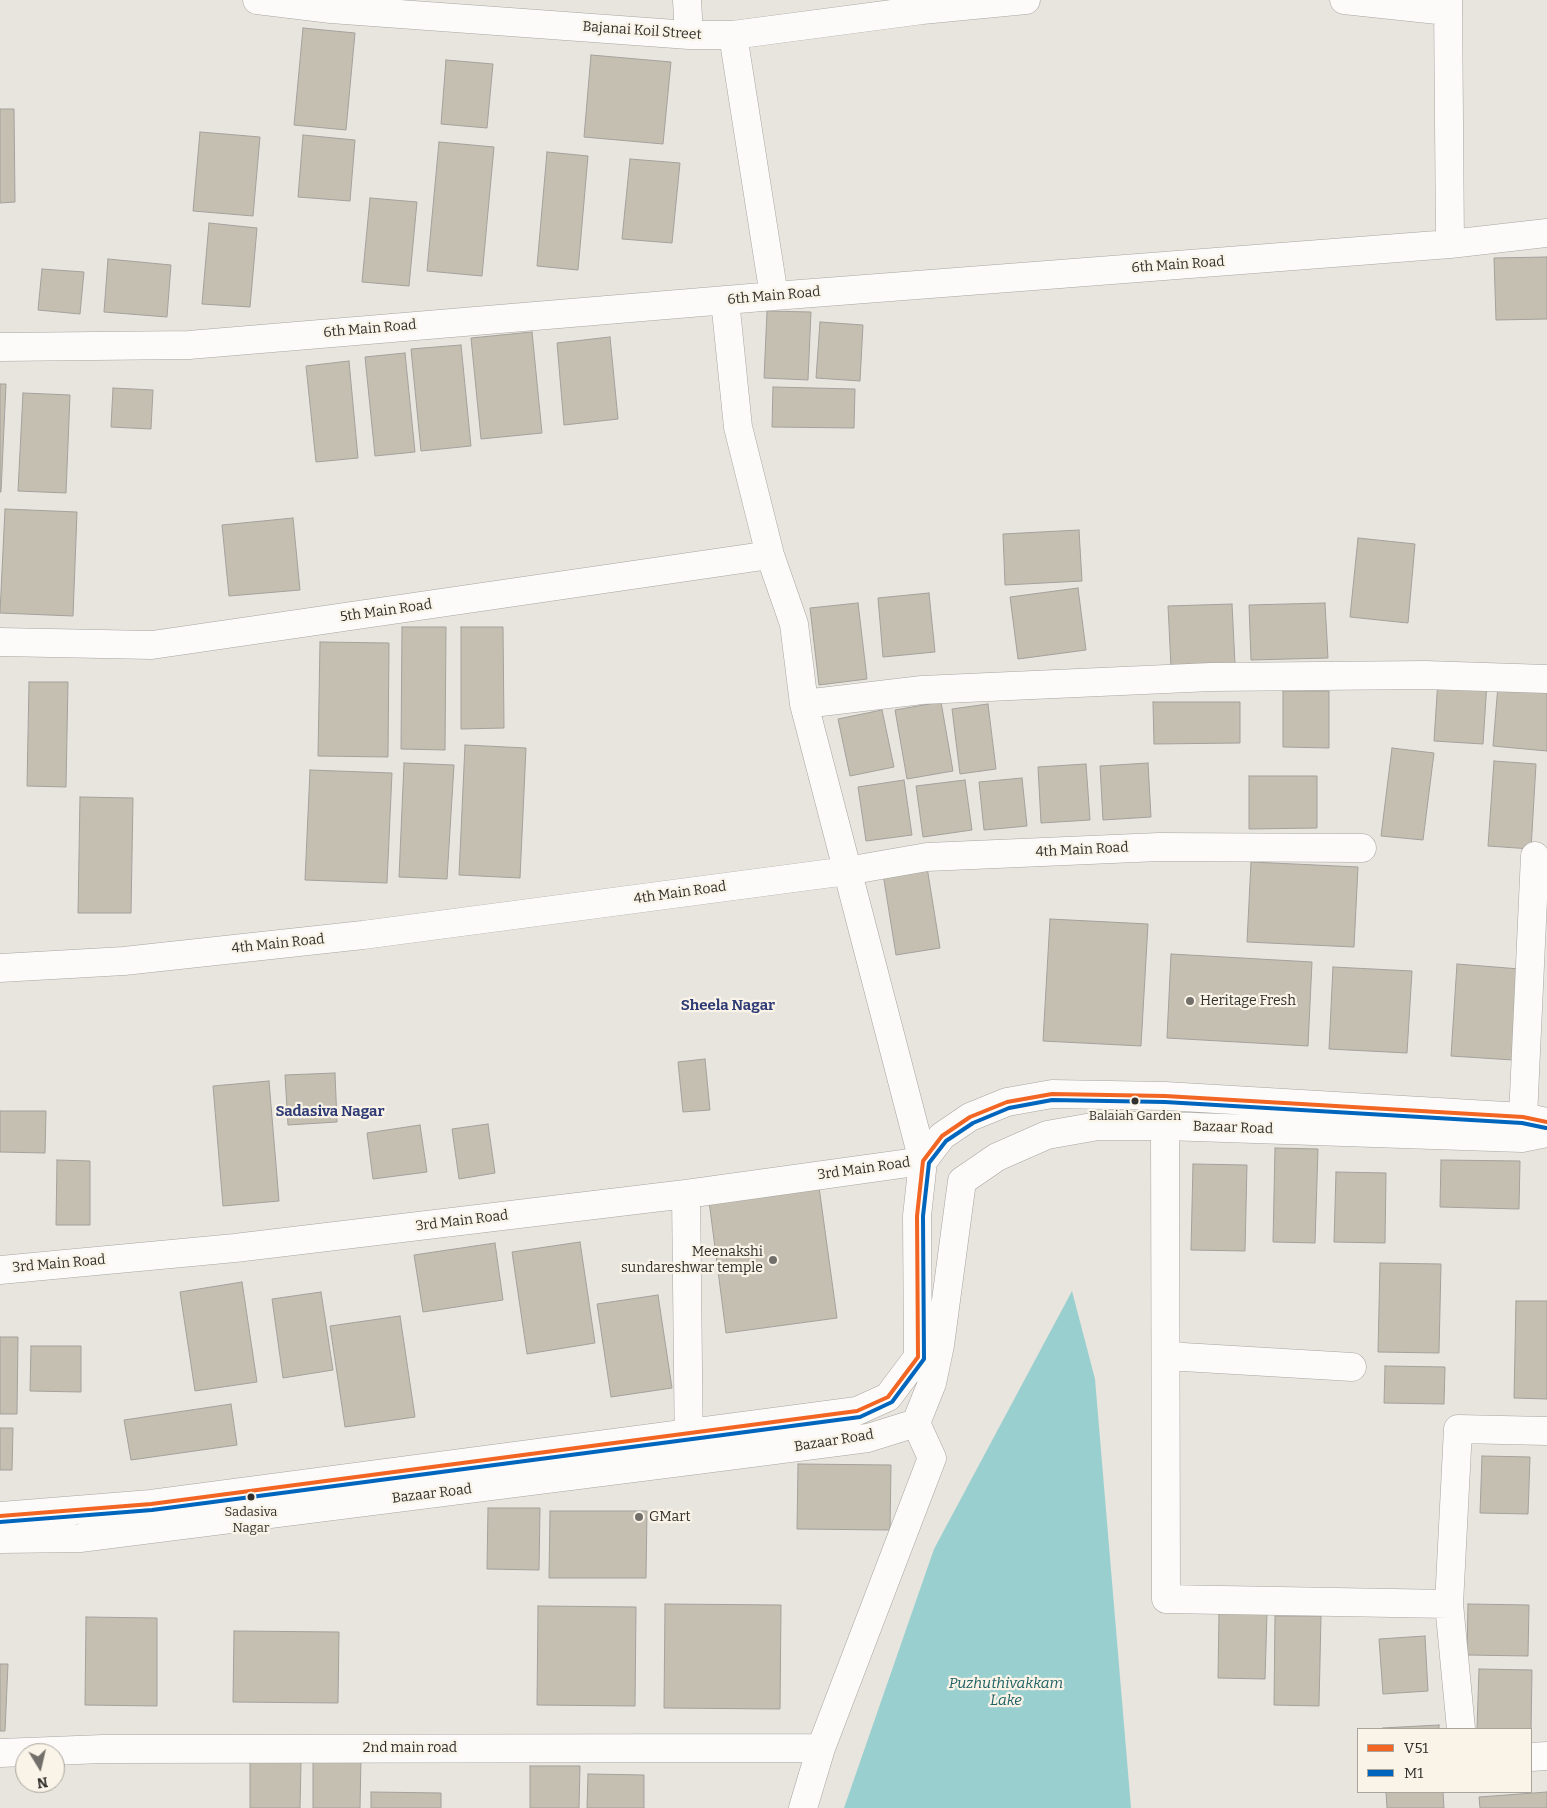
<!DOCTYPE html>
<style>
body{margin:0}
#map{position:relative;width:1547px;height:1808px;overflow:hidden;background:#e8e5de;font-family:Bitter,serif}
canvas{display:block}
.legend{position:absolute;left:1357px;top:1728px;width:175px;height:65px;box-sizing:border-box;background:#f9f3e8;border:1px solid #a9a59d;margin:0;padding:6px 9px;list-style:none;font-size:15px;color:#32302c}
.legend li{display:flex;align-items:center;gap:10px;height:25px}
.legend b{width:25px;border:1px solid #a9a59d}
.north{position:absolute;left:15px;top:1743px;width:50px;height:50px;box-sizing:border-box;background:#f9f3e8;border:1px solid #a9a59d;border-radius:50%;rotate:171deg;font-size:14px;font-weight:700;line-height:20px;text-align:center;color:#32302c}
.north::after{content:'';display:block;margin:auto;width:18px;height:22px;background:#726f6a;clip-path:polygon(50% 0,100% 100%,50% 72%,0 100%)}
</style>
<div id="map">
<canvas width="1547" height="1808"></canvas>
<ul class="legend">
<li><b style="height:6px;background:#f26522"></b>V51</li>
<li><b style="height:6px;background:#0065bd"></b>M1</li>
</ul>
<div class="north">N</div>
</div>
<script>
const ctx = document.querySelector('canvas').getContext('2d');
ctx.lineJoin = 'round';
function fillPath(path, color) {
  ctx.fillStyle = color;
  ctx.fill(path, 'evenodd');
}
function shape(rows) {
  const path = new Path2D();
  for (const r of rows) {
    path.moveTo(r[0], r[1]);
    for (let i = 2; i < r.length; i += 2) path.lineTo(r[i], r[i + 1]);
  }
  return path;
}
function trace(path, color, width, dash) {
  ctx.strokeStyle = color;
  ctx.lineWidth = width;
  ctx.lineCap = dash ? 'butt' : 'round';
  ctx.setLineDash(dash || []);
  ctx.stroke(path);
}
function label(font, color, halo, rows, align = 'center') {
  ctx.font = font + ' Bitter,serif';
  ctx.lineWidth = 4.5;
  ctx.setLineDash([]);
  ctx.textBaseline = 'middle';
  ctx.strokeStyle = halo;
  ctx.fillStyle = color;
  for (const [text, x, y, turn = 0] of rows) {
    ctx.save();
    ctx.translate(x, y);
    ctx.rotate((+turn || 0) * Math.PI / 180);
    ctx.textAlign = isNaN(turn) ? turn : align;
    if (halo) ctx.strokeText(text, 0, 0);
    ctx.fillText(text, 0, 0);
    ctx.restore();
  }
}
fillPath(shape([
 [1072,1291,1095,1379,1131,1808,844,1808,934,1549]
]), '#9acfcf');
const building = shape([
 [303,28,355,33,346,130,294,125,303,28],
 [591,55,671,62,663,144,584,137,591,55],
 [446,60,493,64,487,128,441,124,446,60],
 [0,109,14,109,15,202,0,203,0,109],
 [200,132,260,137,253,216,193,211,200,132],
 [303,135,355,140,350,201,298,197,303,135],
 [439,142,494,147,482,276,427,271,439,142],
 [547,152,588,156,578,270,537,266,547,152],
 [630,159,680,163,672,243,622,239,630,159],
 [370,198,417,202,409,286,362,282,370,198],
 [209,223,257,228,250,307,202,304,209,223],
 [1547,257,1547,319,1496,320,1494,258,1547,257],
 [108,259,171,265,167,317,104,312,108,259],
 [42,269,84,272,80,314,38,310,42,269],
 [767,311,811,312,808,380,764,378,767,311],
 [820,322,863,325,860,381,816,378,820,322],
 [532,332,542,433,481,439,471,338,532,332],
 [610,337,618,419,564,425,557,343,610,337],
 [461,345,471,446,421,451,411,349,461,345],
 [405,353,415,452,375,456,365,357,405,353],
 [349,361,358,458,316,462,306,366,349,361],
 [0,384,6,384,1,492,0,492,0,384],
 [773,387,855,389,854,428,772,427,773,387],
 [113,388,153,390,151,429,111,427,113,388],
 [23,393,70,395,66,493,18,491,23,393],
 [5,509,77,512,73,616,0,613,5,509],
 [293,518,300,590,229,596,222,525,293,518],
 [1079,530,1082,581,1005,585,1003,534,1079,530],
 [1358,538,1415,544,1408,623,1350,617,1358,538],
 [1078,588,1086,650,1018,659,1010,597,1078,588],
 [929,593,935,652,883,657,878,598,929,593],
 [858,603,867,679,819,685,810,608,858,603],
 [1325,603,1328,658,1251,660,1249,605,1325,603],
 [1232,604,1235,664,1171,667,1168,606,1232,604],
 [402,627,446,627,445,750,401,749,402,627],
 [461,627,503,627,504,728,461,729,461,627],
 [320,642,389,643,388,757,318,756,320,642],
 [1438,679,1487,682,1483,744,1434,741,1438,679],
 [29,682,68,682,66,787,27,786,29,682],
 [1498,685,1547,689,1547,751,1493,746,1498,685],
 [1283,691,1329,691,1329,748,1283,747,1283,691],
 [941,702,953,771,907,779,895,710,941,702],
 [1153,702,1240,702,1240,743,1154,744,1153,702],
 [988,704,996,769,960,774,952,709,988,704],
 [882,710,894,767,850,776,838,719,882,710],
 [465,745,526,748,520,878,459,875,465,745],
 [1392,748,1434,753,1423,840,1381,836,1392,748],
 [1494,761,1536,764,1531,849,1488,846,1494,761],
 [404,763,454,765,447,879,399,877,404,763],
 [1148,763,1151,817,1103,820,1100,766,1148,763],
 [1086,764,1090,820,1041,823,1038,767,1086,764],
 [310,770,392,773,387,883,305,880,310,770],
 [1249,776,1317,776,1317,828,1249,829,1249,776],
 [1022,778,1027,826,984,830,979,782,1022,778],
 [904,780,912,835,866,841,858,787,904,780],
 [965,780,972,830,923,837,916,786,965,780],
 [80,797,133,798,131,913,78,913,80,797],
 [1251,862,1358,867,1354,947,1247,942,1251,862],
 [927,867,940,948,896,955,883,874,927,867],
 [1050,919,1148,924,1141,1046,1043,1041,1050,919],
 [1171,954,1312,962,1308,1046,1167,1038,1171,954],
 [1457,964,1520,969,1513,1060,1451,1056,1457,964],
 [1333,967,1412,971,1407,1053,1329,1049,1333,967],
 [705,1059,710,1110,683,1112,678,1062,705,1059],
 [335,1073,337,1122,288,1125,285,1075,335,1073],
 [269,1081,279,1201,223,1206,213,1086,269,1081],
 [0,1111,46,1111,45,1153,0,1152,0,1111],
 [488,1124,495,1173,459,1179,452,1129,488,1124],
 [420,1125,427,1172,373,1179,367,1133,420,1125],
 [1275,1148,1318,1149,1315,1243,1273,1242,1275,1148],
 [57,1160,90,1161,90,1225,56,1225,57,1160],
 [1441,1160,1520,1161,1519,1209,1440,1207,1441,1160],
 [1193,1164,1247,1165,1245,1251,1191,1250,1193,1164],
 [1336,1172,1386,1173,1385,1243,1334,1242,1336,1172],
 [819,1187,837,1318,726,1333,709,1201,819,1187],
 [580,1242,595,1343,527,1354,512,1252,580,1242],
 [495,1243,503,1300,423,1312,414,1255,495,1243],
 [1380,1263,1441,1264,1439,1353,1378,1352,1380,1263],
 [242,1282,257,1382,195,1391,180,1292,242,1282],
 [321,1292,333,1370,283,1378,272,1299,321,1292],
 [658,1295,672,1388,611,1397,597,1304,658,1295],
 [1516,1301,1547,1301,1547,1399,1514,1398,1516,1301],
 [400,1316,415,1417,345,1427,330,1326,400,1316],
 [0,1337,18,1337,17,1414,0,1414,0,1337],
 [31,1346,81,1346,81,1392,30,1391,31,1346],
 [1385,1366,1445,1367,1444,1404,1384,1403,1385,1366],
 [231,1404,237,1445,131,1460,124,1420,231,1404],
 [0,1428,13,1428,12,1470,0,1470,0,1428],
 [1482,1456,1530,1457,1528,1514,1480,1513,1482,1456],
 [798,1464,891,1465,890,1530,797,1529,798,1464],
 [488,1508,540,1508,539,1570,487,1569,488,1508],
 [550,1511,647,1511,646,1578,549,1578,550,1511],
 [665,1604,781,1605,780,1709,664,1708,665,1604],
 [1468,1604,1529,1605,1528,1656,1467,1655,1468,1604],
 [538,1606,636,1607,635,1706,537,1705,538,1606],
 [1219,1612,1267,1612,1265,1679,1218,1678,1219,1612],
 [1275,1616,1321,1616,1319,1706,1274,1705,1275,1616],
 [86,1617,157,1618,157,1706,85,1705,86,1617],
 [234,1631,339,1632,338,1703,233,1702,234,1631],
 [1425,1636,1428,1691,1383,1694,1379,1639,1425,1636],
 [0,1664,8,1664,5,1731,0,1731,0,1664],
 [1479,1669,1532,1670,1531,1733,1531,1729,1477,1729,1479,1669],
 [1439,1725,1439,1729,1382,1729,1382,1728,1439,1725],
 [313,1759,361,1759,360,1808,313,1808,313,1759],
 [250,1761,301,1761,300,1808,250,1808,250,1761],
 [530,1766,580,1766,579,1808,530,1808,530,1766],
 [588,1774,644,1775,644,1808,587,1808,588,1774],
 [371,1792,441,1793,441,1808,371,1808,371,1792],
 [1386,1792,1443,1792,1444,1808,1387,1808,1386,1792],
 [1547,1792,1547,1808,1480,1808,1479,1797,1547,1792]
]);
fillPath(building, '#c5bfb1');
trace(building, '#a4a19d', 1);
const minor = shape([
 [257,0,331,9,689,35,733,35,922,10,1026,0],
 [687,0,689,35],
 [1344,0,1447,11],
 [1448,0,1450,244],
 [733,35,774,296],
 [0,347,189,345,774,296,1450,244,1547,233],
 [0,642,152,645,770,555],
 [804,704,922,690,1211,677,1425,675,1547,679],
 [0,968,124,961,363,935,847,871,927,857,1159,847,1362,848],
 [1523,1117,1535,856],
 [1165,1126,1166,1599,1449,1604,1461,1729],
 [686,1194,689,1457],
 [0,1270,235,1248,686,1194,923,1161,804,704,794,624,770,555,738,427,725,300],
 [1166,1356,1352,1367],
 [1449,1604,1458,1429,1547,1431],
 [0,1753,103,1749,821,1748],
 [1531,1757,1547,1756],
 [803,1808,821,1748,932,1458,916,1423]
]);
const major = shape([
 [0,1516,151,1504,857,1411,888,1397,918,1357,917,1216,923,1161,942,1136,970,1117,1007,1102,1052,1094,1165,1096,1523,1117,1547,1122],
 [0,1539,80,1538,689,1461,868,1438,916,1423,932,1383,940,1345,962,1181,997,1157,1047,1135,1098,1126,1165,1126,1522,1138,1547,1133]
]);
trace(minor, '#a7a5a0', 29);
trace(major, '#a7a5a0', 29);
trace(minor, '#fcfbfa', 28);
trace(major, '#fcfbfa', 28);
trace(shape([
 [0,1516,151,1504,857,1411,888,1397,918,1357,917,1216,923,1161,942,1136,970,1117,1007,1102,1052,1094,1165,1096,1523,1117,1547,1122]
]), '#f26522', 4);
trace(shape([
 [0,1522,152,1510,860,1417,892,1402,924,1359,923,1216,929,1163,946,1141,973,1123,1009,1108,1052,1100,1165,1102,1522,1123,1546,1128]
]), '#0065bd', 4);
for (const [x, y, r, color] of [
 [1190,1001,5,"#726f6a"],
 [1135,1101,4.5,"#32302c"],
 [773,1260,5,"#726f6a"],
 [251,1497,4.5,"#32302c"],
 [639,1517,5,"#726f6a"]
]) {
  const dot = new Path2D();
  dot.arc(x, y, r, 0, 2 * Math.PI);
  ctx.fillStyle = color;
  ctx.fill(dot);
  trace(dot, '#f9f3e8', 2);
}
label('13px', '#32302c', '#f9f3e8', [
 ["Balaiah Garden",1135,1116],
 ["Sadasiva",251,1512],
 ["Nagar",251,1528]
]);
label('14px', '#32302c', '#f9f3e8', [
 ["Bajanai Koil Street",642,31,4],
 ["6th Main Road",1178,265,-4],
 ["6th Main Road",774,296,-5],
 ["6th Main Road",370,329,-5],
 ["5th Main Road",386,611,-8],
 ["4th Main Road",1082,850,-3],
 ["4th Main Road",680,893,-8],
 ["4th Main Road",278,944,-6],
 ["Bazaar Road",1233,1128,2],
 ["3rd Main Road",864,1169,-8],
 ["3rd Main Road",462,1221,-7],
 ["3rd Main Road",59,1264,-5],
 ["Bazaar Road",834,1441,-9],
 ["Bazaar Road",432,1494,-7],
 ["2nd main road",410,1748]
]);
label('14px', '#32302c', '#f9f3e8', [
 ["Heritage Fresh",1200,1001],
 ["Meenakshi",763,1252,"right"],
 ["sundareshwar temple",763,1268,"right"],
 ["GMart",649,1517]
], 'left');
label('bold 15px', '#303c76', '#f9f3e8', [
 ["Sheela Nagar",728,1006],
 ["Sadasiva Nagar",330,1112]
]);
label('italic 15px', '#216264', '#f9f3e8', [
 ["Puzhuthivakkam",1006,1684],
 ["Lake",1006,1701]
]);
</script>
